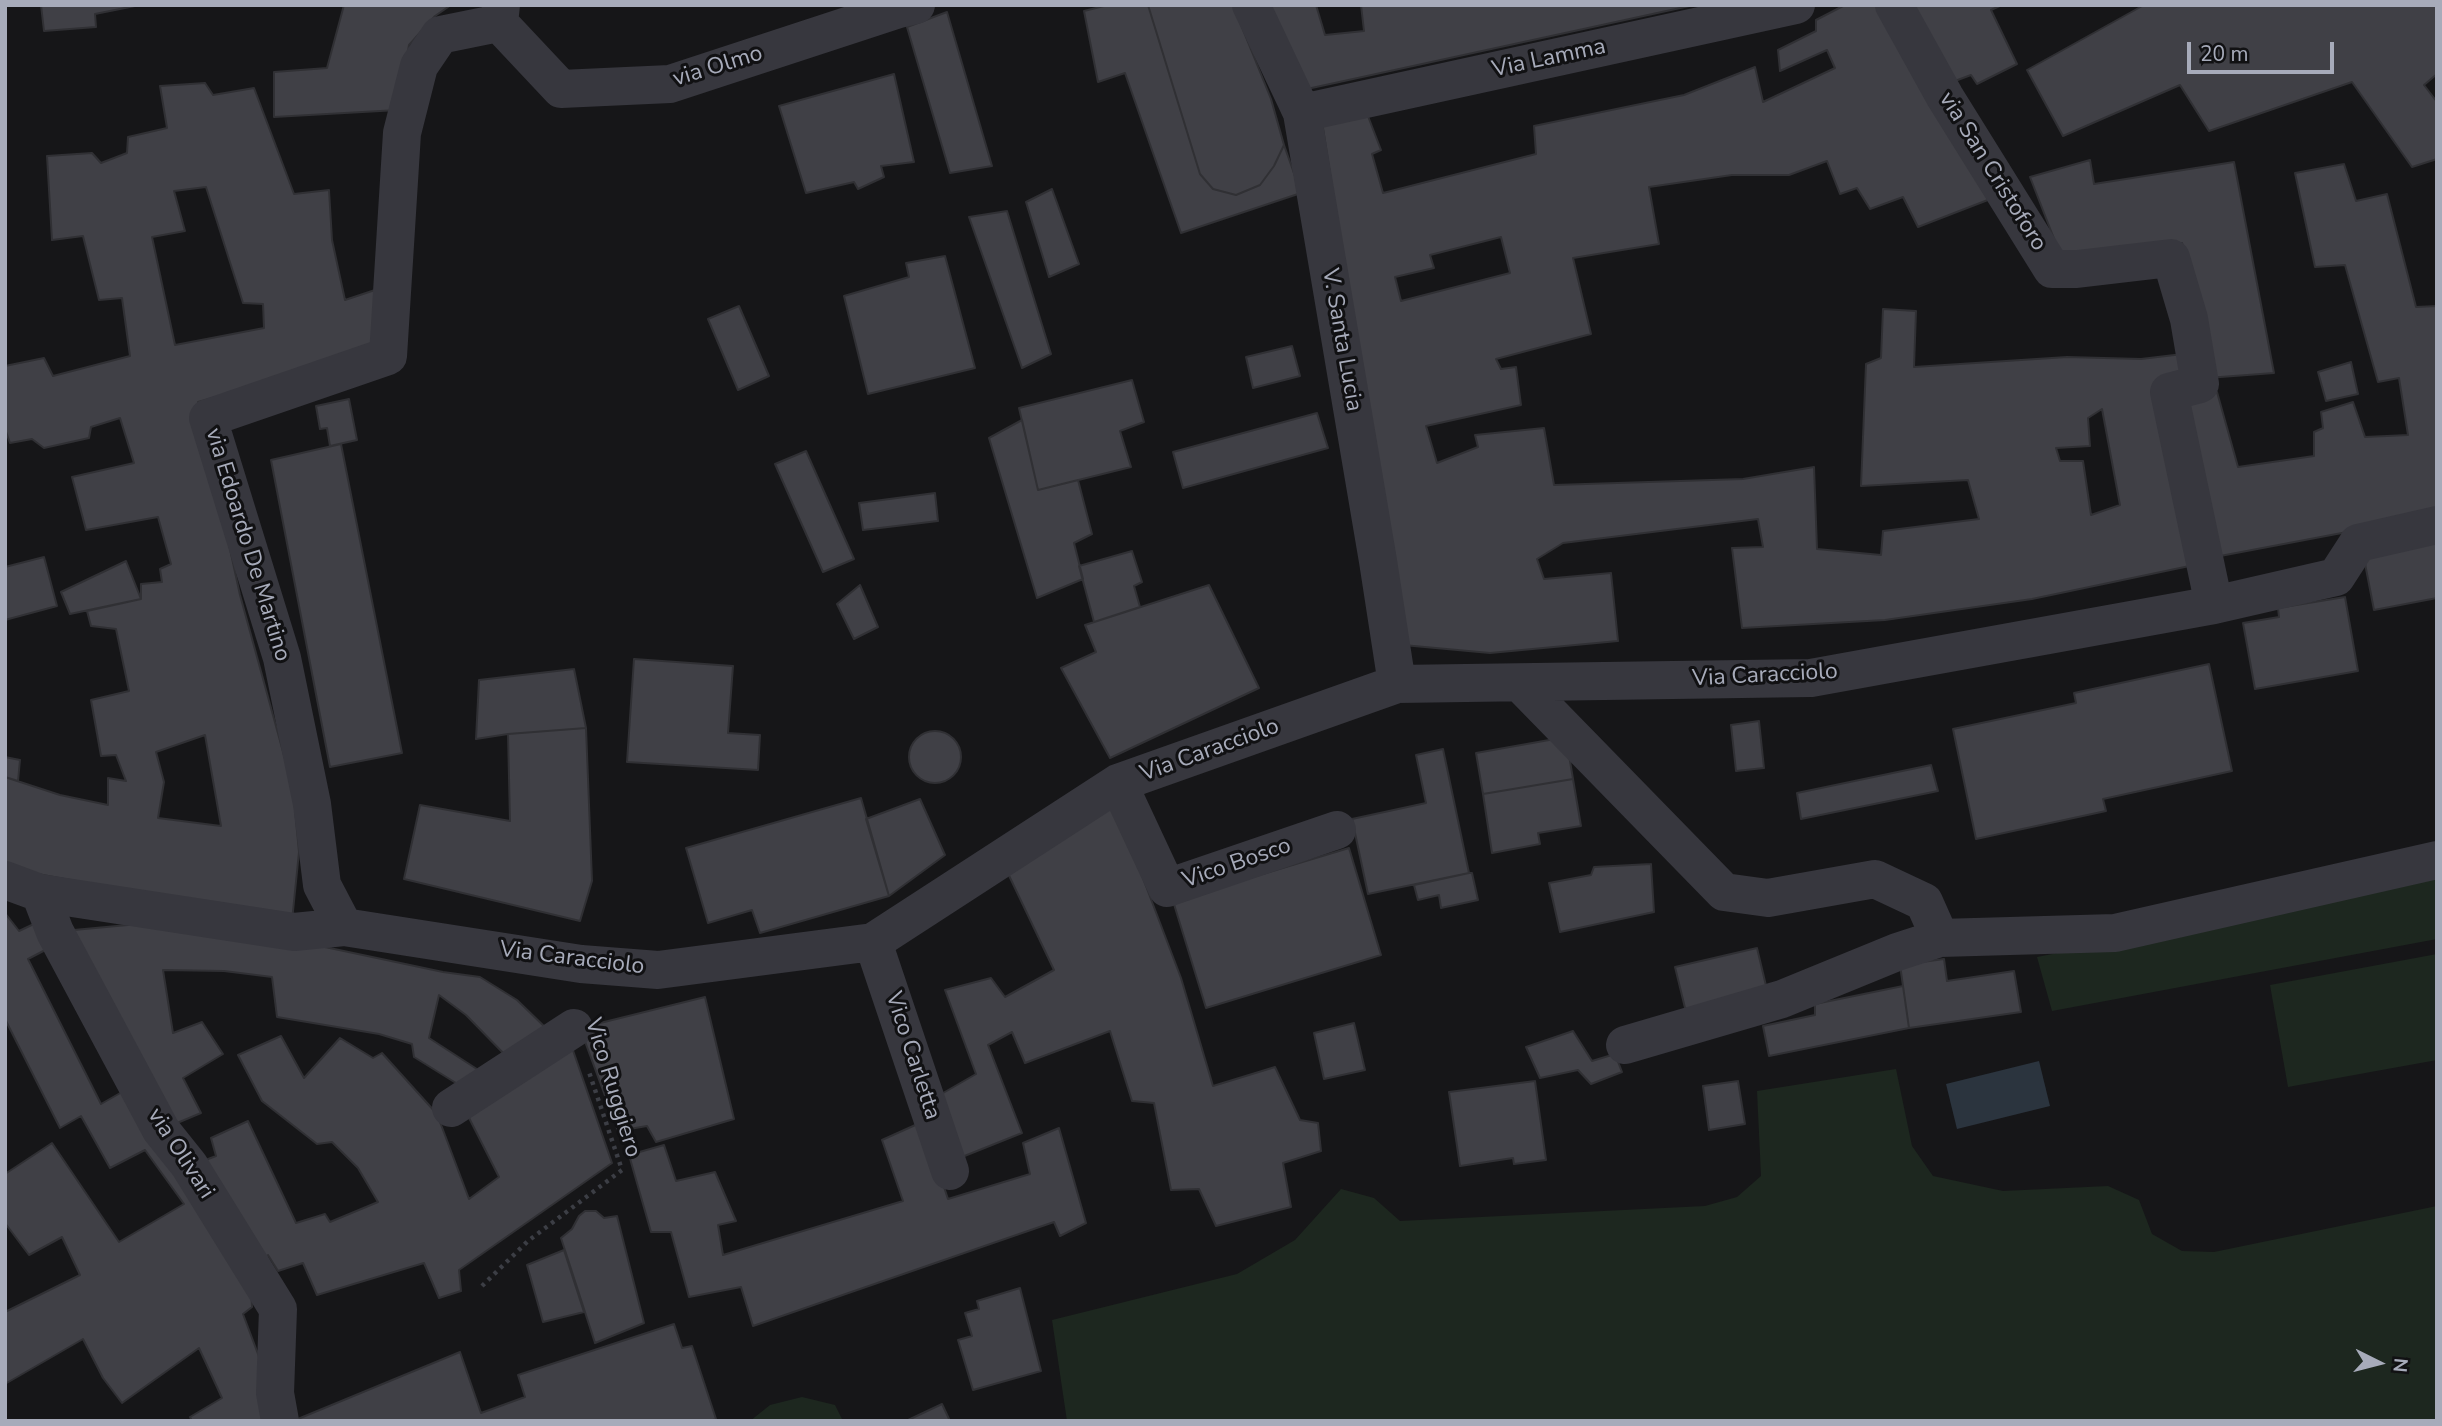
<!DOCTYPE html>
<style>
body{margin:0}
#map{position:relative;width:2442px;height:1426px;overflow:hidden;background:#161618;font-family:"Nunito Sans",sans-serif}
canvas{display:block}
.frame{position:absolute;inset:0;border:7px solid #a7abba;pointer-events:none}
.north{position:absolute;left:2344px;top:1328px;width:70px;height:70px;-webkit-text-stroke:5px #111113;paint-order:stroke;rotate:96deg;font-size:19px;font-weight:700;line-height:28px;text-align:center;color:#a7abba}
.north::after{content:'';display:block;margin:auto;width:24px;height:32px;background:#a7abba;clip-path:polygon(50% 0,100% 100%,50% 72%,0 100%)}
.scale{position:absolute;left:2187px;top:42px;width:147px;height:32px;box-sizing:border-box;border:4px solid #a7abba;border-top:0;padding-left:9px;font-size:21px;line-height:24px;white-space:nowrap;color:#a7abba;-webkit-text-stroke:5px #111113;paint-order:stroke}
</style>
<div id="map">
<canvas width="2442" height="1426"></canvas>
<div class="frame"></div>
<div class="north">N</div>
<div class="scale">20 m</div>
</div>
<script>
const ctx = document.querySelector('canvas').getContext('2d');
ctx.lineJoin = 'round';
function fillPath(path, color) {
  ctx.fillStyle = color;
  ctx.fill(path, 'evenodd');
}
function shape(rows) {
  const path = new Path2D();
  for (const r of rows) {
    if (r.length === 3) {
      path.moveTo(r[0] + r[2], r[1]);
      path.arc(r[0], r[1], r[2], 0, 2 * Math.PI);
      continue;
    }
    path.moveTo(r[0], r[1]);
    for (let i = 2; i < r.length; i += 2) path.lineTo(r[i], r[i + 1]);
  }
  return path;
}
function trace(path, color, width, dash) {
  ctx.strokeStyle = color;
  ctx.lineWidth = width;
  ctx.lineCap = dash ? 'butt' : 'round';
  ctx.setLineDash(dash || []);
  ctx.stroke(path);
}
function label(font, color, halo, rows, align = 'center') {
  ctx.font = font + ' "Nunito Sans",sans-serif';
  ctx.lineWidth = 6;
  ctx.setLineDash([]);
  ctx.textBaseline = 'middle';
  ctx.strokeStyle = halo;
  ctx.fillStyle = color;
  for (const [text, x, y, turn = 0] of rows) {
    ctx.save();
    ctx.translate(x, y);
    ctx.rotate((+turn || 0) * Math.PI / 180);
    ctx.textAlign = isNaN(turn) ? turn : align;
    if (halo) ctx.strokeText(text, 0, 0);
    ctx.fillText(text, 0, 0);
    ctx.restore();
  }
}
fillPath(shape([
 [2437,879,2437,939,2052,1011,2037,957],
 [2437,954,2437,1060,2288,1087,2270,985],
 [1896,1069,1912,1146,1933,1176,2003,1191,2108,1186,2139,1200,2152,1234,2182,1251,2214,1252,2437,1206,2437,1421,1067,1421,1052,1320,1237,1274,1295,1240,1341,1189,1374,1198,1400,1221,1705,1206,1737,1197,1761,1176,1757,1091],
 [802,1397,835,1405,843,1421,750,1421,770,1405]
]), '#1d271f');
fillPath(shape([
 [2039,1061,2050,1106,1957,1129,1946,1084]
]), '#2b343e');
const building = shape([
 [41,5,140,5,95,14,96,27,44,31,41,5],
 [344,5,451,5,435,16,409,45,398,110,274,117,274,72,327,68,344,5],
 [1108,5,1148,5,1200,174,1213,189,1236,195,1260,185,1274,166,1284,145,1301,193,1181,233,1125,73,1098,82,1084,11,1108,5],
 [1148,5,1233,5,1271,99,1284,145,1274,166,1260,185,1236,195,1213,189,1200,174,1148,5],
 [1262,5,1316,5,1325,35,1364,31,1361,5,1694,5,1307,89,1262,5],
 [1845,5,1881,5,1993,198,1918,227,1903,197,1870,209,1857,188,1840,194,1827,161,1789,175,1732,175,1649,187,1659,244,1573,258,1591,334,1496,359,1501,369,1516,367,1521,405,1426,426,1437,463,1478,447,1475,435,1544,428,1554,485,1743,479,1814,467,1817,549,1881,555,1883,531,1979,519,1968,480,1861,486,1866,364,1881,358,1883,309,1916,311,1914,367,2067,357,2141,359,2191,353,2192,372,2158,379,2199,564,2032,599,1885,620,1742,628,1732,548,1763,547,1758,519,1563,543,1537,559,1544,579,1611,573,1618,641,1490,653,1403,645,1322,122,1366,111,1381,150,1372,154,1383,193,1536,154,1534,126,1684,95,1755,67,1763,102,1835,68,1827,50,1780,71,1778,50,1816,31,1816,20,1845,5],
 [1501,237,1510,273,1401,301,1395,277,1434,268,1430,255,1501,237],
 [2102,409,2120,505,2091,515,2083,461,2060,461,2056,448,2090,446,2088,418,2102,409],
 [1898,5,2002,5,1991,10,2017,64,1977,84,1971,75,1947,84,1898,5],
 [2144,5,2437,5,2437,74,2424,85,2437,102,2437,159,2412,167,2352,82,2209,131,2180,85,2063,136,2027,70,2144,5],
 [947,12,992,166,950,173,907,27,947,12],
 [894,74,914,162,881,166,884,177,858,189,854,182,806,193,779,106,894,74],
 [205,83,213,95,254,88,294,194,329,190,332,240,345,300,393,284,393,349,198,402,240,595,293,788,299,852,292,921,5,868,5,777,60,795,108,805,108,778,126,781,116,755,101,756,91,700,129,691,116,629,91,626,87,611,141,599,141,584,162,582,160,569,171,564,158,517,86,530,72,477,134,463,120,418,91,427,89,438,44,448,32,439,10,443,5,429,5,366,44,358,53,376,130,356,122,298,99,300,83,236,52,240,47,156,92,153,101,163,127,153,128,137,167,128,160,86,205,83],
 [206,187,243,303,263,304,264,328,175,345,152,237,185,231,174,191,206,187],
 [205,735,221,826,158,818,164,782,156,752,205,735],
 [2090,160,2094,184,2234,162,2274,373,2207,378,2182,243,2060,254,2030,177,2090,160],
 [2344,164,2356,201,2387,194,2416,307,2437,306,2437,515,2215,557,2181,401,2217,392,2238,467,2314,456,2314,432,2323,428,2321,412,2353,402,2365,437,2408,435,2399,378,2378,382,2345,265,2315,267,2295,173,2344,164],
 [1052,189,1079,264,1049,277,1026,202,1052,189],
 [1007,211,1051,354,1022,368,969,217,1007,211],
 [945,256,975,368,868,394,844,296,909,277,906,263,945,256],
 [739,306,769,376,738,390,708,319,739,306],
 [1292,346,1300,376,1253,388,1246,357,1292,346],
 [2351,362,2358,394,2326,401,2318,372,2351,362],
 [1132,380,1144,422,1120,431,1131,467,1038,490,1019,408,1132,380],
 [349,399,357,440,330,446,327,428,320,429,316,406,349,399],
 [1317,413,1328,448,1183,488,1173,452,1317,413],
 [1022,420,1038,490,1078,480,1092,534,1074,543,1083,579,1037,598,989,438,1022,420],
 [341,444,402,753,330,767,271,460,341,444],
 [806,451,854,559,823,572,775,464,806,451],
 [935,493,938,521,863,530,859,503,935,493],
 [2437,534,2437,598,2374,610,2362,548,2437,534],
 [1132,551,1142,582,1134,586,1140,607,1094,622,1079,566,1132,551],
 [44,557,57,606,5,620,5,567,44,557],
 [126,561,141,599,70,614,61,592,126,561],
 [860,585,878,627,854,639,837,604,860,585],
 [1209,585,1259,688,1110,758,1061,668,1096,652,1085,625,1209,585],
 [2345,597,2358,671,2255,689,2243,623,2279,617,2278,608,2345,597],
 [634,659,733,666,728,733,760,735,758,770,627,762,634,659],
 [2209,664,2232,771,2103,799,2106,811,1976,839,1953,729,2076,703,2074,693,2209,664],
 [574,669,586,728,508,734,476,739,479,680,574,669],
 [1759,721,1764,768,1736,771,1731,725,1759,721],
 [586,728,592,881,580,921,404,879,420,805,510,821,508,734,586,728],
 [935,757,26],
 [1566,737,1573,779,1483,794,1476,753,1566,737],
 [1443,749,1469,873,1368,894,1352,819,1426,803,1416,755,1443,749],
 [5,757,20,760,18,781,5,777,5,757],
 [1931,765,1938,791,1801,819,1797,793,1931,765],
 [1573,779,1581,826,1538,833,1540,844,1492,853,1483,794,1573,779],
 [861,798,889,896,760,933,752,910,708,923,686,848,861,798],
 [920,799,945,855,889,896,866,819,920,799],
 [1114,802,1181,978,1213,1086,1275,1067,1300,1120,1318,1123,1321,1151,1283,1163,1291,1207,1216,1226,1199,1189,1171,1190,1154,1103,1132,1101,1110,1031,1025,1063,1012,1032,988,1045,1022,1133,957,1159,931,1100,976,1074,945,990,991,978,1005,997,1054,970,1003,863,1114,802],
 [1349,848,1381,955,1206,1008,1173,901,1349,848],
 [1651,864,1654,912,1560,932,1549,883,1591,875,1594,867,1651,864],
 [1469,873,1472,873,1478,900,1441,908,1439,895,1418,900,1414,885,1469,873],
 [5,913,19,931,38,922,53,946,28,959,101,1104,129,1088,251,1284,252,1307,243,1314,267,1378,273,1421,192,1421,190,1417,222,1398,199,1348,122,1403,103,1378,83,1339,5,1384,5,1312,80,1275,62,1237,29,1255,5,1223,5,1174,52,1143,119,1242,184,1204,145,1150,110,1168,81,1116,60,1128,5,1019,5,913],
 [149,923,273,936,443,972,480,977,517,1000,549,1031,509,1059,466,1015,439,995,429,1038,483,1073,464,1088,414,1057,412,1044,379,1034,277,1017,272,977,224,971,163,970,173,1033,202,1022,223,1054,183,1078,201,1113,170,1126,63,931,149,923],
 [1757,948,1768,994,1686,1012,1675,967,1757,948],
 [1944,959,1947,981,2014,971,2021,1012,1909,1028,1900,965,1944,959],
 [1903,986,1909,1028,1769,1056,1763,1026,1815,1015,1815,1004,1903,986],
 [705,997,734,1119,656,1142,647,1126,618,1131,580,1028,705,997],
 [1354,1023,1365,1070,1324,1079,1314,1033,1354,1023],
 [1573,1031,1592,1061,1615,1054,1622,1072,1591,1084,1578,1070,1540,1078,1526,1047,1573,1031],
 [567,1033,612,1163,459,1270,461,1291,439,1298,424,1263,317,1295,303,1263,278,1271,268,1255,256,1264,195,1164,216,1156,211,1138,248,1121,296,1223,325,1214,330,1222,378,1202,358,1168,332,1142,317,1144,262,1101,238,1055,281,1036,304,1078,340,1038,373,1058,382,1053,437,1114,469,1199,499,1177,465,1110,567,1033],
 [1535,1081,1546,1160,1514,1164,1513,1158,1460,1166,1449,1092,1535,1081],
 [1738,1081,1745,1124,1709,1130,1703,1086,1738,1081],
 [922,1122,948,1199,1030,1174,1023,1143,1059,1128,1086,1223,1060,1236,1054,1222,753,1326,741,1287,689,1297,671,1232,651,1232,629,1155,664,1145,676,1181,715,1172,736,1221,718,1225,723,1255,903,1201,882,1140,922,1122],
 [585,1211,596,1211,604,1218,617,1216,644,1323,595,1343,561,1238,572,1229,579,1216,585,1211],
 [564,1250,584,1312,543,1322,527,1265,564,1250],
 [1020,1288,1041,1371,973,1390,958,1340,972,1336,965,1313,979,1309,977,1301,1020,1288],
 [674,1324,682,1348,692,1346,716,1419,710,1421,293,1421,460,1352,481,1413,525,1397,518,1375,674,1324],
 [942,1404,950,1421,906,1421,942,1404]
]);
fillPath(building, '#404046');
trace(building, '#303034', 2);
trace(shape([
 [482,1286,528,1241,622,1170,589,1072]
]), '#3c3e45', 4.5, [3.5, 5]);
trace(shape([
 [1251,5,1302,113,1378,561,1397,684],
 [1894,5,1945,97,2052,269,2077,269,2171,258,2189,319,2200,384,2169,392,2214,605],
 [499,23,561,89,670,84,899,9,916,5],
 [1302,113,1796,5],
 [1520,683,1724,892,1768,898,1875,879,1924,902,1940,938,1897,952,1782,999,1625,1045],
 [1118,783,1167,888,1337,830],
 [5,880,40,893,294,932,344,927,581,964,658,970,873,942,1118,783,1397,684,1811,678,2214,605,2336,577,2358,543,2437,525],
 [40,893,55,932,161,1130,189,1165,278,1309,275,1393,280,1421],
 [344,927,322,885,312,804,282,658,208,418,388,356,402,133,419,66,440,35,499,23,501,5],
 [1940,938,2115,933,2437,860],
 [873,942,950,1171],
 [451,1108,574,1028]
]), '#37373e', 38);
label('23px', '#a7abba', '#111113', [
 ["Via Lamma",1549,59,-12],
 ["via Olmo",718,67,-17],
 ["via San Cristoforo",1992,172,58],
 ["V. Santa Lucia",1341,340,80],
 ["via Edoardo De Martino",247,545,73],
 ["Via Caracciolo",1765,676,-3],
 ["Via Caracciolo",1210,751,-20],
 ["Vico Bosco",1237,864,-19],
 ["Via Caracciolo",572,959,7],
 ["Vico Carletta",912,1056,72],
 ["Vico Ruggiero",612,1088,73],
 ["via Olivari",180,1154,57]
]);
</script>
